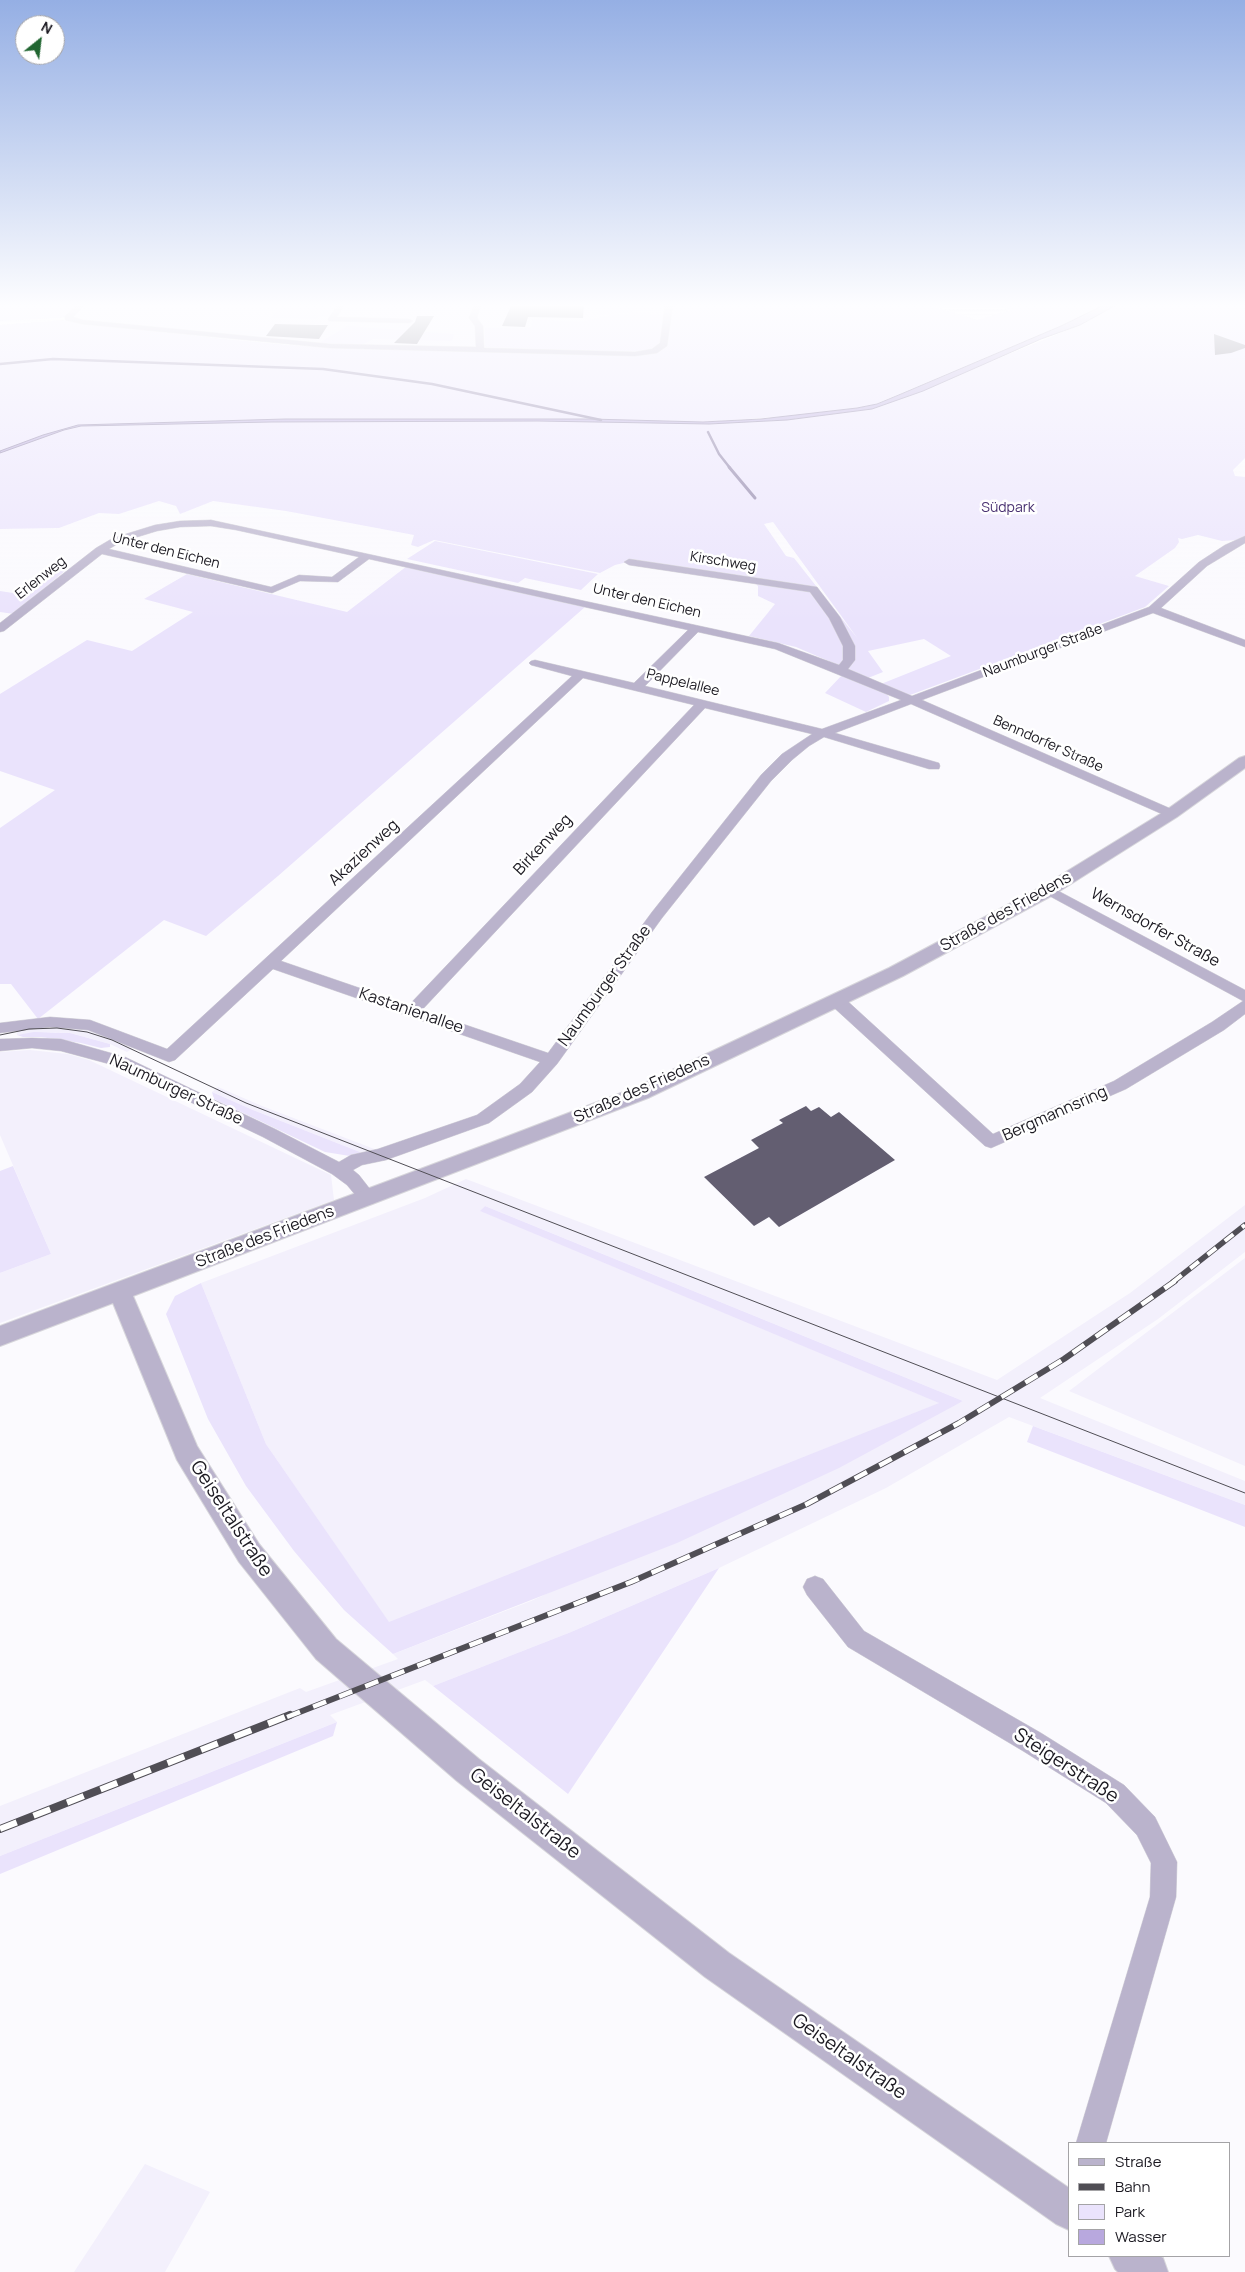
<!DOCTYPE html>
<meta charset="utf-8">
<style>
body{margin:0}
#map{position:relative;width:1245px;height:2272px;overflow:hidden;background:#fbfafe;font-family:Manrope,sans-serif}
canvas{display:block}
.legend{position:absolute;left:1068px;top:2142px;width:162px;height:115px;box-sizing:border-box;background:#fff;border:1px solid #a4a3a6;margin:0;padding:6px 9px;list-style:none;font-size:15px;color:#1b1921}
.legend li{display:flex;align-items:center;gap:10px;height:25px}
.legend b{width:25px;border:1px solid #a4a3a6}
.north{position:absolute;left:15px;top:15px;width:50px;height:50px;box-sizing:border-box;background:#fff;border:1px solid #a4a3a6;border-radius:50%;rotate:29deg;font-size:14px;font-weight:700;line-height:20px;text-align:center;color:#1b1921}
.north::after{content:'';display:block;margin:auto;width:18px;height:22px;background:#216631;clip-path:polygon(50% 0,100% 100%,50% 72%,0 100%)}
</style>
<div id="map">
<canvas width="1245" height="2272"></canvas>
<ul class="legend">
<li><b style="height:6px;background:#bab3cc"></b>Straße</li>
<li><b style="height:6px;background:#504e55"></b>Bahn</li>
<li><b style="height:14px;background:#eae3fc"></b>Park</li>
<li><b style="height:14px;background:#b8a8de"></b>Wasser</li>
</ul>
<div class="north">N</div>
</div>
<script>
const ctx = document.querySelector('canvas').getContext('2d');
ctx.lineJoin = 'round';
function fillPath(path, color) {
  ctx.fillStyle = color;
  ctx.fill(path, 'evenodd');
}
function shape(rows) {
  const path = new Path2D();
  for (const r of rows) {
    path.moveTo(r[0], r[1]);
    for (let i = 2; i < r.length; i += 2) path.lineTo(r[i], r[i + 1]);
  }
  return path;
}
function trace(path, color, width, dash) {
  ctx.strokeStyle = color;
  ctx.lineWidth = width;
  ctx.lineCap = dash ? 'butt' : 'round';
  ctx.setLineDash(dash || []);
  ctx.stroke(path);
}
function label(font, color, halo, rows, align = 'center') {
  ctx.font = font + ' Manrope,sans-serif';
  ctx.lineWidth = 5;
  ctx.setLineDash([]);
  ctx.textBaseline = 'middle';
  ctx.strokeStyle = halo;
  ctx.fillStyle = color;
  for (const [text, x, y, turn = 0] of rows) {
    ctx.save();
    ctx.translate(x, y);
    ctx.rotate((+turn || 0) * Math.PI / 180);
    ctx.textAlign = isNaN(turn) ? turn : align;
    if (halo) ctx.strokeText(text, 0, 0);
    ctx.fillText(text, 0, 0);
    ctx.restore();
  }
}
fillPath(shape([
 [82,304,672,304,667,345,638,355,377,349,215,338,81,323,67,318],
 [35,1026,87,1028,136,1046,127,1052,110,1044,70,1033,51,1032,17,1035,16,1029],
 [30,1050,68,1054,89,1060,331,1175,334,1200,0,1323,0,1273,51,1254,0,1135,0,1052],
 [218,1087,262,1106,377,1150,365,1154,253,1110,212,1092],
 [466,1179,997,1380,1130,1293,1245,1205,1245,1252,1158,1319,1040,1398,1245,1481,1245,1505,1009,1417,886,1488,719,1568,571,1632,433,1686,425,1680,330,1715,337,1722,0,1856,0,1806,300,1688,306,1692,398,1659,393,1654,531,1601,963,1401,485,1206,481,1211,940,1403,389,1623,266,1444,201,1283,425,1198],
 [1245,1258,1245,1466,1069,1391],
 [145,2164,210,2192,165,2272,74,2272]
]), '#f3f0fc');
fillPath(shape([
 [0,304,80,304,67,316,60,318,0,321],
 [282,304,337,304,328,316,319,316,317,319,271,318],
 [359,304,474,304,472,309,358,306],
 [599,304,636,304,624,308,650,304,650,311,634,309,632,312,601,315,596,314,599,311,608,309,598,309],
 [672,304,926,304,977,320,1010,310,994,304,1106,304,1061,326,871,406,791,416,705,422,704,424,709,424,787,420,872,409,884,405,1080,325,1118,304,1245,304,1245,458,1233,470,1235,476,1245,477,1245,536,1237,540,1222,541,1198,535,1182,539,1178,538,1179,542,1175,548,1135,576,1169,586,1145,607,910,695,903,694,881,684,951,656,924,639,868,651,883,672,868,678,796,647,749,636,775,604,758,596,758,586,751,580,636,560,615,565,600,573,434,540,418,547,411,545,414,535,286,511,213,501,180,514,176,506,159,501,119,514,99,513,59,528,0,529,0,325,64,320,215,338,289,345,377,349,638,355,657,352],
 [773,522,858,639,794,558,786,556,764,524],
 [645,313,664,315,662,326,664,342,659,342,656,347,645,351,631,352,485,347,485,328,523,328,531,327,532,319,578,322,617,314],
 [347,326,454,334,452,341,373,339,362,345,319,343],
 [435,541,598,574,581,590,525,578,518,583,407,559],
 [407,566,585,607,278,876,206,936,164,920,38,1019,11,984,0,984,0,828,55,790,0,771,0,694,87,640,132,651,193,612,144,599,187,574,347,612],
 [44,570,66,570,14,614,0,612,0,591,26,595],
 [843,674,886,693,889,697,889,701,866,712,825,693],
 [34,1032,70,1033,110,1044,110,1047,101,1048,81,1043,41,1037,23,1037,17,1035],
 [212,1092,253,1110,365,1154,350,1156,325,1152,214,1099],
 [13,1166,51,1254,0,1273,0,1171],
 [485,1206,963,1401,839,1468,677,1543,393,1654,344,1610,294,1551,246,1486,208,1419,166,1314,175,1296,201,1283,266,1444,389,1622,939,1403,480,1211],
 [1033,1426,1245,1505,1245,1527,1027,1442],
 [719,1568,568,1794,433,1686,571,1632],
 [337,1722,333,1736,0,1874,0,1856]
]), '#eae3fc');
const water = shape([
 [1106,304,1118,304,1080,325,1041,339,923,391,872,409,787,420,709,424,538,421,271,422,81,426,64,430,0,453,0,451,43,435,78,425,285,419,590,419,703,422,761,419,857,408,877,404,901,394,1061,326,1106,304]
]);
fillPath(water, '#b8a8de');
trace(water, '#897da5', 1);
trace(shape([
 [0,364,53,359,323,369,432,384,601,420],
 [708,432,719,454,730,468]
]), '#897da5', 2.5);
trace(shape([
 [729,467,755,498]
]), '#897da5', 3);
fillPath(shape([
 [512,304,584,304,583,318,528,317,525,327,502,326],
 [417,316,434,316,417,344,394,343,415,322],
 [275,324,316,325,328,325,319,339,266,336],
 [1214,334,1245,345,1245,348,1231,353,1215,355],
 [806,1106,811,1111,819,1107,831,1117,839,1112,895,1160,779,1227,769,1217,754,1226,704,1177,759,1148,751,1140,783,1123,779,1120]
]), '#635e71');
const minor = shape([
 [78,304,86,304,73,317,83,320,330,344,476,347,475,326,469,318,474,304,481,304,477,318,483,326,484,348,635,352,652,349,660,343,665,304,673,304,667,346,657,353,635,356,330,348,82,324,65,320,65,316,78,304],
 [338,304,345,304,337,317,409,319,413,321,409,323,329,321,328,319,338,304],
 [211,520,778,643,839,665,843,660,843,646,829,618,810,592,629,565,624,562,629,559,817,587,840,617,855,646,855,660,848,669,912,696,1149,607,1199,562,1225,545,1245,536,1245,543,1207,566,1161,608,1245,640,1245,647,1153,613,922,700,1176,811,1178,814,1171,818,911,704,835,733,939,763,940,766,939,769,929,769,824,737,809,746,792,760,771,781,662,918,557,1064,532,1092,489,1123,386,1160,362,1165,353,1170,359,1175,377,1198,374,1203,368,1205,362,1203,347,1185,332,1174,263,1137,113,1065,61,1051,32,1048,0,1051,0,1039,32,1038,61,1039,125,1057,275,1129,339,1162,351,1155,378,1149,477,1115,520,1084,540,1062,273,969,175,1060,169,1062,88,1030,50,1027,0,1033,0,1023,50,1017,90,1020,167,1049,572,676,531,665,529,663,531,661,535,660,634,683,688,630,369,559,338,582,300,581,272,593,102,554,4,631,0,632,0,623,96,548,113,538,155,525,180,521,211,520],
 [211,526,236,530,359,557,332,577,299,575,271,587,109,549,121,542,157,531,180,527,211,526],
 [698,632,775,649,901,700,822,729,645,686,698,632],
 [583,678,694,705,409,1005,281,961,583,678],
 [705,708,812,734,782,754,761,775,652,912,548,1053,422,1010,705,708],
 [1049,886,1245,990,1245,1014,1224,1030,1126,1089,991,1148,985,1146,831,1005,829,1001,831,997,843,997,993,1134,1114,1081,1212,1022,1243,1001,1044,893,1042,890,1049,886],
 [815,1576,823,1579,864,1631,1041,1733,1124,1785,1155,1817,1177,1862,1176,1897,1106,2143,1076,2143,1150,1897,1151,1863,1137,1835,1106,1803,1023,1751,848,1647,807,1595,803,1587,807,1579,815,1576]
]);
const tertiary = shape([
 [1245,756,1245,768,1177,817,1055,894,903,976,648,1098,133,1296,197,1446,259,1544,336,1639,479,1759,729,1953,1069,2188,1069,2230,1056,2224,705,1977,457,1781,316,1659,239,1562,177,1460,113,1303,0,1346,0,1326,490,1143,634,1088,889,968,1043,886,1165,811,1239,758,1245,756],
 [1109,2256,1159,2256,1163,2258,1168,2272,1118,2272,1115,2269,1109,2256]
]);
trace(minor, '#d7d6db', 1);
trace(tertiary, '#d7d6db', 2);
fillPath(minor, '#bab3cc');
fillPath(tertiary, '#bab3cc');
trace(shape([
 [0,1035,29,1029,57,1028,87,1032,112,1040,246,1103,1245,1493]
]), '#504e55', 1);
const railFar2 = shape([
 [1173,1282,1245,1225]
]);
const railFar1 = shape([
 [287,1717,631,1582,807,1504,959,1423,1064,1359,1175,1281]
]);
const rail = shape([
 [0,1829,290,1715]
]);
trace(railFar2, '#504e55', 5.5);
trace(railFar1, '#504e55', 6);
trace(rail, '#504e55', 8);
trace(railFar2, '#fff', 4, [11]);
trace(railFar1, '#fff', 4.5, [14]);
trace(rail, '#fff', 6, [18]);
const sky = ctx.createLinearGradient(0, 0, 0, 623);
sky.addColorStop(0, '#95afe4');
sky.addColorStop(0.49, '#fdfdff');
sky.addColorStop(1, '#fdfdff00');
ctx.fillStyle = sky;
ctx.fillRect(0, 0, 1245, 623);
label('14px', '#493171', '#fff', [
 ["Südpark",1008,508]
]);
label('14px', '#1b1921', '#fff', [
 ["Unter den Eichen",166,551,14],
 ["Kirschweg",723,562,9],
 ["Erlenweg",41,578,-38],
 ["Unter den Eichen",647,601,13],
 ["Naumburger Straße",1043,651,-21],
 ["Pappelallee",683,683,14],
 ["Benndorfer Straße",1048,744,24]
]);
label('16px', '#1b1921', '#fff', [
 ["Birkenweg",543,845,-47],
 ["Akazienweg",364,853,-43],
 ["Straße des Friedens",1006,912,-29],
 ["Wernsdorfer Straße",1155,928,29],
 ["Naumburger Straße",605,986,-54],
 ["Kastanienallee",411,1011,19],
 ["Straße des Friedens",642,1089,-24],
 ["Naumburger Straße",176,1090,25],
 ["Bergmannsring",1055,1114,-24],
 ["Straße des Friedens",265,1237,-21]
]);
label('19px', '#1b1921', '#fff', [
 ["Geiseltalstraße",231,1519,57],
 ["Steigerstraße",1066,1766,33],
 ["Geiseltalstraße",525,1814,38],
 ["Geiseltalstraße",849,2057,35]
]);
</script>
